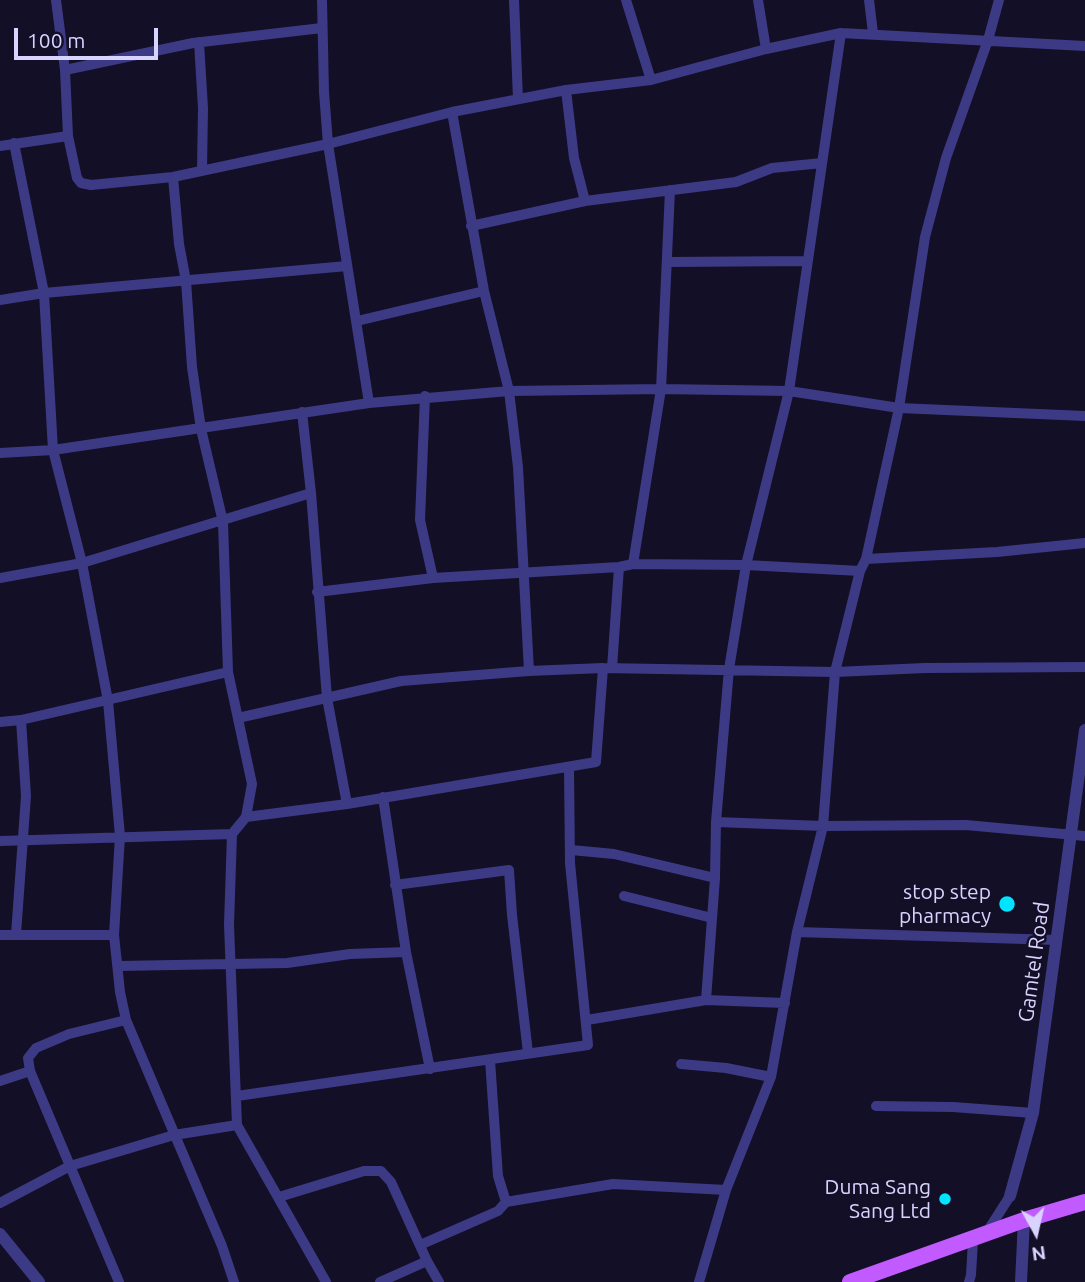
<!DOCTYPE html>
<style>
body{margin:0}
#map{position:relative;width:1085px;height:1282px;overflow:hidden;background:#130f26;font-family:Ubuntu,sans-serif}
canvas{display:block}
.north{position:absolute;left:1001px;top:1198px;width:70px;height:70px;-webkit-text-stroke:5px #130f26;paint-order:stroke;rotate:172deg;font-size:19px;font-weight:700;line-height:28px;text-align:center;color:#d9d4ff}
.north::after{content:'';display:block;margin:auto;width:24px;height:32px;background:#d9d4ff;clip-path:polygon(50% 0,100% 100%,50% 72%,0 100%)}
.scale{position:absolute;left:14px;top:28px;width:144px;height:32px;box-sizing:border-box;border:4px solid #d9d4ff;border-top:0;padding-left:9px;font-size:21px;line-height:24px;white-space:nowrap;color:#d9d4ff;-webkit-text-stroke:5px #130f26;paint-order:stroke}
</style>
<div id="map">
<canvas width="1085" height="1282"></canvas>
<div class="north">N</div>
<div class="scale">100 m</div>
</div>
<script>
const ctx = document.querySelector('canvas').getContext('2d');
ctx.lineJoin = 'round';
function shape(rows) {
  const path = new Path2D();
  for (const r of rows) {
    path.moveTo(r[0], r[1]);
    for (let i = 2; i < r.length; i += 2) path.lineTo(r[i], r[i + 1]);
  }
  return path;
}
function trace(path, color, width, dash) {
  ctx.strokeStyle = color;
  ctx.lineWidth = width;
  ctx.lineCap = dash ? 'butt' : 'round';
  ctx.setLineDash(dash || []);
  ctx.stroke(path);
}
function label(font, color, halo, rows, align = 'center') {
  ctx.font = font + ' Ubuntu,sans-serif';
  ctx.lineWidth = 5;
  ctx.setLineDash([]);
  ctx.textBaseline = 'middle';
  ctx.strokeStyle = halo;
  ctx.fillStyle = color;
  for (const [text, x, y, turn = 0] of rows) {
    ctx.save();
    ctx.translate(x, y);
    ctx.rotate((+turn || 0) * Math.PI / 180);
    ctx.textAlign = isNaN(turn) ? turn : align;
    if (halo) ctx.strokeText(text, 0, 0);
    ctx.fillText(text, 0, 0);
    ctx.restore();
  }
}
trace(shape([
 [56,0,65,70,68,136,77,178,81,183,91,185,173,177,328,144,452,112,566,90,651,80,766,49,841,33,1085,46],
 [322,0,324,92,328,144,369,403],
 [514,0,518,99],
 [626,0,651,80],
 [758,0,766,49],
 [869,0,873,33],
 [199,42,203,108,202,170],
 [65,70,193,43,322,28],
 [566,90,574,158,585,201],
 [452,112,484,291,509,391,518,467,529,671],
 [14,143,44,293,53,450,82,563,108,701,120,836,114,935,120,992,126,1020,222,1246,234,1282],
 [0,146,68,136],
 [173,177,179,244,186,281,192,367,201,429,223,522,228,672,252,784,246,817,232,834,229,925,237,1125,326,1282],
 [471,226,585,201,736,182,772,168,822,163],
 [668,262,808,261],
 [0,300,44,293,347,266],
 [357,321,484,291],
 [425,396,420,520,433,578],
 [302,412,311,493,327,698,347,804],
 [0,453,53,450,369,403,509,391,661,389,789,391,899,408,1085,416],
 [866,559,997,552,1085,543],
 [633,564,661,389,670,190],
 [0,578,82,563,311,493],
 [317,592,433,578,619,567,633,564,746,565,860,571],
 [612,668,619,567],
 [238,718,401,681,529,671,603,668,835,672,925,668,1085,667],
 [0,722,21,720,228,672],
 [383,797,406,952,430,1069],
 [246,817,347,804,596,762,603,668],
 [716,822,823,826,966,825,1085,836],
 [0,841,232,834],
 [571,850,614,854,715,878],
 [395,885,509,870,512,915,528,1053],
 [624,896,712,918],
 [797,932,1057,940],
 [16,934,26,796,21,720],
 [0,935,114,935],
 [118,966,287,963,350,954,406,952],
 [706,1000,715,878,716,822,729,669,746,565,789,391,841,33],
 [587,1020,706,1000,785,1003],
 [681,1064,726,1068,771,1077],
 [30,1071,119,1282],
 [0,1081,30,1071,28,1058,36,1048,69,1034,126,1020],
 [237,1096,588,1045,570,863,569,768],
 [876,1106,953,1107,1033,1113],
 [279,1197,364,1171,381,1171,391,1182,427,1261,439,1282],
 [506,1202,613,1184,726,1190],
 [0,1203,70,1166,174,1135,237,1125],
 [987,1232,1010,1196],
 [420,1245,498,1211,506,1202,498,1176,490,1060],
 [380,1282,427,1261],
 [699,1282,726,1190,771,1077,797,932,823,826,835,672,860,571,866,559,899,408,925,237,946,158,988,40,999,0],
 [969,1282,971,1275,973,1240]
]), '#3d3a85', 10);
trace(shape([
 [1010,1196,1033,1113,1085,730],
 [0,1234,39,1282],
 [1021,1282,1024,1220]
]), '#3d3a85', 12);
trace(shape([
 [850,1282,1024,1220,1085,1202]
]), '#c25bff', 16);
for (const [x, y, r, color] of [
 [1007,904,9,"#00e5ff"],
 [945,1199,7,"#00e5ff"]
]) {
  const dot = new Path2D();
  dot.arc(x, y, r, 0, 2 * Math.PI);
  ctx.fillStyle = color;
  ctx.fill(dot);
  trace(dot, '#130f26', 2.5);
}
label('21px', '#d9d4ff', '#130f26', [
 ["stop step",991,892],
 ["pharmacy",991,916],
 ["Duma Sang",931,1187],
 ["Sang Ltd",931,1211]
], 'right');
label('21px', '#d9d4ff', '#130f26', [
 ["Gamtel Road",1034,962,-82]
]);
</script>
